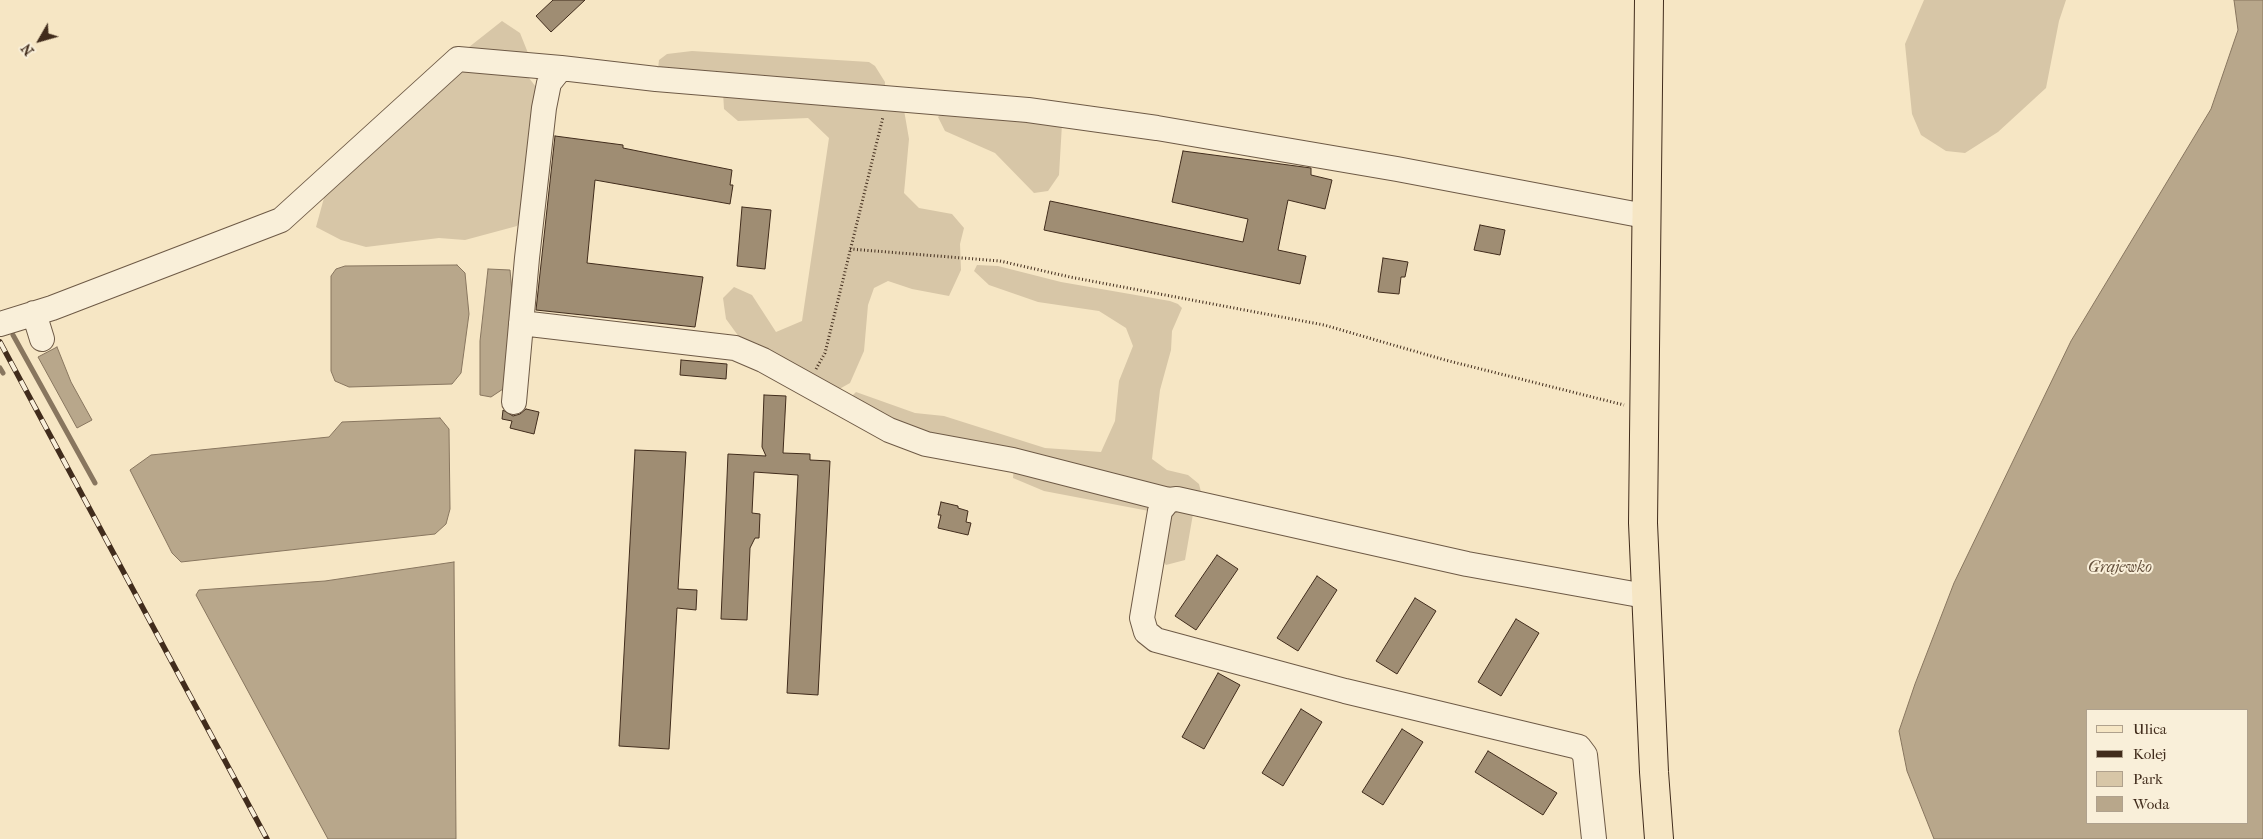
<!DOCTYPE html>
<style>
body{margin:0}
#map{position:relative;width:2263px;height:839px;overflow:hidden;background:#f6e6c4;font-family:"IM FELL French Canon",serif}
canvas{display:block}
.legend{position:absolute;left:2086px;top:709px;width:162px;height:115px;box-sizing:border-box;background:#f9efd9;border:1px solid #afa18d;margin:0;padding:6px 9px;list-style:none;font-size:15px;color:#412c1c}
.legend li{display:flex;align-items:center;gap:10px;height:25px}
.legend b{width:25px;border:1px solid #afa18d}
.north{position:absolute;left:15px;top:15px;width:50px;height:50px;-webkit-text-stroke:4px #f9efd9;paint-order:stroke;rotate:232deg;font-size:14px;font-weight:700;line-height:20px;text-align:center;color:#412c1c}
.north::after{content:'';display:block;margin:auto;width:18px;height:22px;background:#412c1c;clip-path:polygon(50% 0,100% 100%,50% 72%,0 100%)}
</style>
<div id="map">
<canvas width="2263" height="839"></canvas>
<ul class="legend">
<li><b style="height:6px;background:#f6e6c4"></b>Ulica</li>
<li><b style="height:6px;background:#412c1c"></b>Kolej</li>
<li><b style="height:14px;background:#d7c6a7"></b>Park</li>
<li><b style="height:14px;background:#b8a78b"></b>Woda</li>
</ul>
<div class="north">N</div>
</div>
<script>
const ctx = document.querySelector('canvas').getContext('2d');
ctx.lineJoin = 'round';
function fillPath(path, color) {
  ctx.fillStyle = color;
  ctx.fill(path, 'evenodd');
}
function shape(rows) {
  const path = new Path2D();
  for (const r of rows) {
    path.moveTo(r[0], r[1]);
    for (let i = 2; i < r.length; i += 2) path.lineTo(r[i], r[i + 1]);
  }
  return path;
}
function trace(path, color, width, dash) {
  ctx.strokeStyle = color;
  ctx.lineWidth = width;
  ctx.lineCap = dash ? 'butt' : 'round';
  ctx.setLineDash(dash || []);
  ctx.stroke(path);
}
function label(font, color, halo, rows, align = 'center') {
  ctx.font = font + ' "IM FELL French Canon",serif';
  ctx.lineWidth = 4;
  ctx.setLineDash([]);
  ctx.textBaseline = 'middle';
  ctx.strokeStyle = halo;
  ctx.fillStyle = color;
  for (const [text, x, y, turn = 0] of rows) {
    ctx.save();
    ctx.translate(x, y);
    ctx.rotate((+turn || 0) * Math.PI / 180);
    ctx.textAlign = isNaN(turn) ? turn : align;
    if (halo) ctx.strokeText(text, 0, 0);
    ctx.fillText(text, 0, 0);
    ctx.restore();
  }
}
fillPath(shape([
 [1924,0,2066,0,2059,21,2046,88,1998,132,1965,153,1946,151,1921,135,1912,114,1905,44],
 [502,21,520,33,528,53,529,78,539,91,525,211,517,226,465,240,439,238,366,247,341,240,316,227,327,187,464,51],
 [692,51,869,62,875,66,885,82,884,105,904,110,909,139,904,193,919,208,952,214,964,228,960,244,961,270,949,296,912,289,888,281,874,288,868,305,864,351,850,383,834,392,742,341,726,319,723,298,734,287,752,295,776,332,802,321,829,138,808,118,738,121,724,109,722,75,658,69,659,60,667,54],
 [947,109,1062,124,1059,175,1048,191,1034,193,995,153,945,131,938,117],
 [977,265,998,266,1061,282,1170,301,1178,304,1182,308,1172,331,1171,350,1160,390,1152,459,1167,470,1188,475,1199,484,1203,500,1193,514,1185,560,1166,565,1157,554,1149,511,1044,491,1013,478,1015,455,936,439,848,400,856,392,915,413,944,416,1045,448,1101,452,1115,421,1119,381,1133,346,1126,328,1099,311,1038,302,989,285,974,271]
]), '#d7c6a7');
const water = shape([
 [2234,0,2263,0,2263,839,1934,839,1907,771,1899,731,1915,684,1954,583,2071,341,2211,109,2238,30,2234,0],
 [2087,710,2247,710,2247,823,2087,823,2087,710],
 [457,265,465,273,469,314,461,373,452,384,349,387,335,381,331,371,331,276,336,269,345,266,457,265],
 [488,269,510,270,514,314,503,389,491,397,480,395,480,341,488,269],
 [57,347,71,382,92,420,77,428,38,357,57,347],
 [440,418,449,429,450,509,446,524,435,534,181,562,172,553,130,470,151,455,329,437,342,422,440,418],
 [454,562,456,839,328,839,196,595,199,590,325,581,454,562]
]);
fillPath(water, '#b8a78b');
trace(water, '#88765f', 1);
trace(shape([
 [13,335,95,483],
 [0,368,3,373]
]), '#88765f', 5);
const building = shape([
 [553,0,585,0,551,32,536,16,553,0],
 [555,136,623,145,623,148,732,170,730,185,733,185,730,204,595,180,587,263,703,277,695,327,536,310,555,136],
 [1183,151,1311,168,1311,175,1332,180,1325,209,1288,200,1278,250,1306,256,1300,284,1044,230,1050,201,1243,242,1248,219,1172,202,1183,151],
 [742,207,771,210,765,269,737,266,742,207],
 [1480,225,1505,230,1500,255,1474,250,1480,225],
 [1383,258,1408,262,1405,277,1401,277,1399,294,1378,292,1383,258],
 [681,360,727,364,726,379,680,375,681,360],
 [764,395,786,396,783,453,810,454,810,460,830,461,818,695,787,693,798,475,754,472,752,513,760,514,759,538,755,538,750,548,747,620,721,619,728,454,766,456,762,447,764,395],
 [526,409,539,412,534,434,510,428,512,421,502,419,503,410,513,416,520,414,526,409],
 [635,450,686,452,678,589,697,590,696,610,677,608,669,749,619,746,635,450],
 [941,502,958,506,958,508,968,511,966,522,971,523,968,535,938,528,941,515,938,515,941,502],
 [1217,555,1238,569,1196,630,1175,616,1217,555],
 [1317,576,1337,590,1298,651,1277,638,1317,576],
 [1415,598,1436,611,1397,674,1376,661,1415,598],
 [1516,619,1539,633,1501,696,1478,682,1516,619],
 [1218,673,1240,685,1204,749,1182,737,1218,673],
 [1301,709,1322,722,1283,786,1262,773,1301,709],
 [1402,729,1423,742,1383,805,1362,792,1402,729],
 [1488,751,1557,793,1543,815,1475,772,1488,751]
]);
fillPath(building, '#9f8d73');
trace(building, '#412c1c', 1);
const minor = shape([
 [34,313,42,339],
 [521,323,735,348,763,360,889,430,926,444,1013,460,1169,500],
 [0,324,52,308,281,220,458,59,561,68,656,79,1028,110,1157,128,1397,169,1645,216],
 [514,402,527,258,544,108,549,83,561,68],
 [1594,839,1585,755,1579,747,1345,691,1156,640,1146,632,1142,618,1160,511,1169,500,1177,499,1467,564,1645,596]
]);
const major = shape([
 [1649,0,1643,523,1654,772,1659,839]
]);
trace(minor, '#6e5a46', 26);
trace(major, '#412c1c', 30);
trace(shape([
 [850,249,1000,261,1070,277,1324,325,1445,360,1624,405],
 [816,369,825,353,883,117]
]), '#412c1c', 3, [1, 2.5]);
trace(minor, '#f9efd9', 24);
trace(major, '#f6e6c4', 28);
const rail = shape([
 [0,342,267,839]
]);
trace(rail, '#412c1c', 5.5);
trace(rail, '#f9efd9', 4, [11]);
label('italic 16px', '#65513d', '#f9efd9', [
 ["Grajewko",2120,568]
]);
</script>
